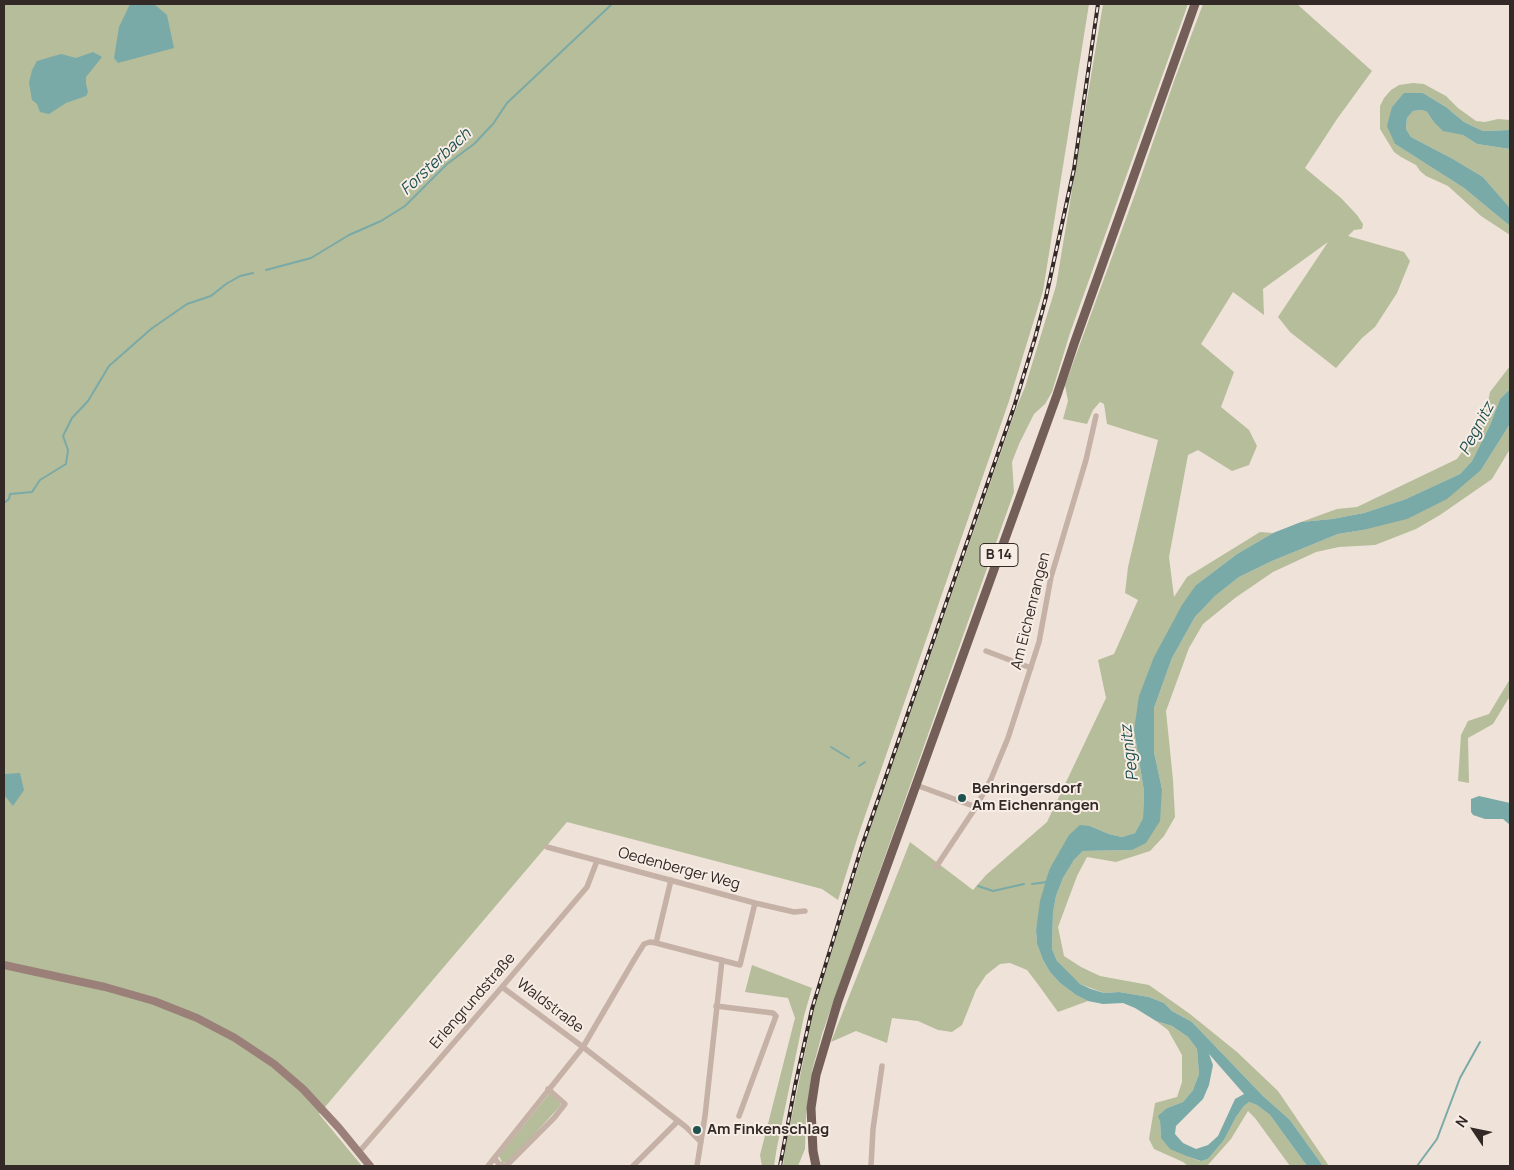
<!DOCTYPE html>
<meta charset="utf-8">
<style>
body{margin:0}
#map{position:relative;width:1514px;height:1170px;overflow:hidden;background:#efe2d9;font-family:Manrope,sans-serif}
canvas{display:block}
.frame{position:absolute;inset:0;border:5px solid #332926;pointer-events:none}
.north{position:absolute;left:1449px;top:1105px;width:50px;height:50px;-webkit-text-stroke:4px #f7ede5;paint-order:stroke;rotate:304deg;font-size:14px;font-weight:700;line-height:20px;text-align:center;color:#332926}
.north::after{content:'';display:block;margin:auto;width:18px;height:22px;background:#332926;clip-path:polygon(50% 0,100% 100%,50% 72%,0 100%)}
</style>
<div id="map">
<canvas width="1514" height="1170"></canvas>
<div class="frame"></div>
<div class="north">N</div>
</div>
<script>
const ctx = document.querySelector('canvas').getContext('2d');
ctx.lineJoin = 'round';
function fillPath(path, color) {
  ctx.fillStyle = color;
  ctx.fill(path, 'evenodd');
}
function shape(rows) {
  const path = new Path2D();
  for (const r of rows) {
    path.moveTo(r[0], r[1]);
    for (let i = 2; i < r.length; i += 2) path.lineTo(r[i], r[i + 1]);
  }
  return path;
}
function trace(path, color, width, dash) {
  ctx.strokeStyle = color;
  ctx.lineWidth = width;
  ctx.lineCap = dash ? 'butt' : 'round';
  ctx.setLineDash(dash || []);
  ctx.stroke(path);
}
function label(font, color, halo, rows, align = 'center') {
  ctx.font = font + ' Manrope,sans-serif';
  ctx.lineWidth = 4;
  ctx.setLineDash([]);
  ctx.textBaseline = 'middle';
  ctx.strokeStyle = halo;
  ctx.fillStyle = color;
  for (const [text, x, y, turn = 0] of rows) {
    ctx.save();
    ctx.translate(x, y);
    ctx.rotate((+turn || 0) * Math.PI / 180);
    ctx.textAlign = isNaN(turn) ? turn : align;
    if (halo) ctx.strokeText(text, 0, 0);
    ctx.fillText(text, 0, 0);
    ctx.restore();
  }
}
fillPath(shape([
 [4,4,1089,4,1043,291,1009,401,858,836,838,900,822,889,567,822,319,1114,362,1166,4,1166],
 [1103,4,1188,4,1070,333,1052,392,1045,404,1034,414,1019,444,1012,462,1014,492,822,1034,812,1071,806,1115,805,1149,798,1166,783,1166,785,1149,814,1009,867,838,1017,406,1025,387,1056,286],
 [1203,4,1297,4,1372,71,1337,119,1305,168,1341,198,1357,215,1363,224,1362,229,1354,230,1348,236,1404,252,1410,261,1397,293,1375,327,1362,338,1336,368,1290,332,1278,317,1328,242,1263,289,1264,315,1233,292,1201,344,1234,372,1221,407,1249,430,1257,446,1249,465,1232,471,1198,450,1188,455,1169,557,1174,597,1187,577,1260,532,1273,533,1237,554,1196,585,1134,730,1144,791,1143,818,1135,833,1122,837,1109,834,1090,826,1054,863,1049,870,1036,930,1037,944,1043,960,1050,972,1060,983,1076,995,1088,1001,1058,1012,1037,983,1027,970,1010,963,1000,964,986,975,976,990,962,1025,952,1032,938,1030,918,1021,892,1018,887,1043,856,1031,831,1042,910,842,973,890,986,875,1047,822,1106,698,1098,660,1114,654,1138,600,1125,593,1128,567,1158,440,1107,424,1104,404,1100,402,1093,410,1087,424,1063,419,1068,401,1065,385,1135,194,1174,81],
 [1413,83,1424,84,1433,89,1446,96,1458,108,1476,121,1485,122,1498,119,1510,120,1510,130,1483,131,1464,122,1446,107,1423,93,1405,93,1392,107,1395,144,1464,188,1510,226,1510,235,1481,216,1448,186,1426,176,1420,171,1416,165,1401,157,1394,152,1380,129,1380,106,1384,98,1391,90,1399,85],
 [1422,110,1427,112,1433,121,1463,135,1477,144,1510,149,1510,208,1483,177,1453,159,1411,137,1406,129,1407,118,1413,111],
 [1510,366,1510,389,1500,399,1490,425,1472,461,1460,474,1406,499,1364,513,1332,519,1301,522,1337,509,1357,507,1457,459,1479,428,1486,411,1490,392],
 [1510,424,1510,449,1492,479,1440,515,1416,529,1375,545,1339,547,1316,552,1273,572,1235,598,1203,624,1189,648,1166,711,1173,780,1175,817,1164,836,1150,851,1116,862,1087,857,1077,876,1058,927,1064,956,1081,967,1100,976,1149,985,1190,1014,1237,1052,1278,1091,1329,1166,1323,1166,1290,1120,1263,1096,1192,1022,1172,1011,1164,1003,1149,997,1119,992,1104,993,1080,984,1066,972,1057,961,1052,949,1053,913,1056,896,1063,878,1074,860,1083,851,1132,850,1162,789,1154,752,1154,708,1172,658,1195,617,1215,596,1239,577,1272,561,1338,534,1363,530,1481,470],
 [1510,679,1510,696,1493,724,1468,738,1469,783,1458,781,1461,735,1468,721,1489,714],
 [752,965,812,988,804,1016,777,1147,774,1166,762,1166,760,1155,795,1018,788,998,745,992],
 [1156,1021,1172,1026,1188,1037,1197,1049,1199,1074,1193,1090,1183,1102,1167,1108,1160,1121,1161,1138,1189,1157,1200,1161,1208,1159,1224,1140,1236,1117,1244,1106,1249,1102,1257,1105,1270,1115,1307,1166,1290,1166,1255,1118,1248,1111,1231,1139,1207,1166,1188,1166,1183,1162,1154,1149,1149,1139,1155,1103,1177,1097,1182,1082,1182,1055,1168,1030],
 [550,1093,558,1100,561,1105,508,1163,502,1162,499,1156]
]), '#b5bd9a');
fillPath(shape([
 [130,4,154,4,167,15,174,48,118,63,114,58,119,27],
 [93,52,102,57,86,77,86,84,88,92,86,96,66,103,49,114,40,112,37,104,32,100,29,83,32,70,37,61,61,54,76,58],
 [1404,93,1423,93,1446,107,1464,122,1483,131,1510,130,1510,149,1477,144,1463,135,1443,131,1433,121,1427,112,1422,110,1413,111,1407,118,1406,129,1411,137,1453,159,1483,177,1510,208,1510,226,1464,188,1395,144,1387,126,1392,107],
 [1510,389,1510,424,1481,470,1447,499,1407,519,1363,530,1338,534,1272,561,1239,577,1215,596,1195,617,1172,658,1154,708,1154,752,1162,789,1160,821,1146,843,1132,850,1083,851,1074,860,1063,878,1056,896,1053,913,1052,949,1057,961,1080,984,1091,989,1104,993,1119,992,1149,997,1164,1003,1172,1011,1192,1022,1263,1096,1290,1120,1323,1166,1307,1166,1270,1115,1257,1105,1249,1102,1244,1106,1236,1117,1224,1140,1208,1159,1201,1161,1189,1157,1170,1149,1161,1138,1160,1121,1158,1116,1167,1108,1183,1102,1193,1090,1199,1074,1197,1049,1188,1037,1172,1026,1156,1021,1135,1008,1123,1003,1103,1004,1088,1001,1076,995,1060,983,1050,972,1043,960,1037,944,1036,930,1040,901,1049,870,1069,835,1080,825,1090,826,1109,834,1122,837,1135,833,1143,818,1144,791,1134,730,1139,696,1154,657,1182,605,1196,585,1237,554,1273,533,1301,522,1332,519,1364,513,1406,499,1460,474,1472,461,1490,425,1500,399],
 [1209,1054,1244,1094,1235,1099,1218,1136,1208,1145,1196,1149,1183,1143,1175,1134,1176,1126,1203,1099,1209,1085,1213,1065],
 [20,773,24,790,13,806,4,795,4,777,5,774],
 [1479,796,1510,803,1510,825,1503,819,1485,819,1473,815,1471,812,1471,799]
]), '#7aaaa7');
trace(shape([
 [266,270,311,258,349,235,381,221,405,206,447,164,474,144,493,124,507,103,612,4],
 [4,503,9,499,10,494,32,492,40,480,66,464,68,450,63,436,72,418,88,401,109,366,151,329,187,304,211,296,226,284,240,276,253,273],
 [831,747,849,758],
 [859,766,865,762],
 [1032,884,1047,882],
 [978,886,993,891,1024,884],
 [1417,1166,1437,1139,1460,1078,1480,1042]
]), '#7aaaa7', 2);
trace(shape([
 [986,651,1031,668],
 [916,785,976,807],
 [547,847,755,903,794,912,805,911],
 [936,867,976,807,991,779,1008,738,1039,642,1051,577,1086,460,1096,416],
 [656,943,671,880],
 [502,987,583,1047,686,1127,701,1142],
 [716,1006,773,1013,776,1016,739,1116],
 [359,1152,502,987,587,887,597,861],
 [494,1158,499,1164,506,1166,554,1118,565,1104,548,1089],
 [488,1166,583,1047,634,960,644,944,650,942,656,943,740,965,755,903],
 [633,1166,678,1121],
 [697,1166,705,1116,722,960],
 [871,1166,873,1129,882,1066]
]), '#c6b1a6', 5.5);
trace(shape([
 [4,965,105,987,154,1001,197,1018,235,1038,274,1064,303,1089,339,1128,370,1166]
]), '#9a8078', 8);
trace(shape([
 [816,1166,813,1151,811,1108,816,1075,838,1001,1057,395,1074,344,1195,4]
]), '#745e58', 9);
const rail = shape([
 [780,1166,795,1086,812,1009,861,849,1014,407,1035,338,1046,297,1074,169,1098,4]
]);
trace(rail, '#332926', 4);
trace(rail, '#f7ede5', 2, [5.5]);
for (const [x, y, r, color] of [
 [962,798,5,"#1f514f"],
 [697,1130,5,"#1f514f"]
]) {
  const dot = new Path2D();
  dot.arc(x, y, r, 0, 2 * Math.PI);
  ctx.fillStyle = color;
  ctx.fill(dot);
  trace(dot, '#f7ede5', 2);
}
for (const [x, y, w] of [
 [999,555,38]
]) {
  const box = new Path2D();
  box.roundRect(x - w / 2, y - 11.5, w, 23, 4);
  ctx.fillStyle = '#f7ede5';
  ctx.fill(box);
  trace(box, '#332926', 1);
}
label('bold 14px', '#332926', null, [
 ["B 14",999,555]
]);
label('15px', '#332926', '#f7ede5', [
 ["Am Eichenrangen",1031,611,-76],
 ["Oedenberger Weg",679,869,15],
 ["Erlengrundstraße",473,1001,-49],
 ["Waldstraße",550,1006,37]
]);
label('bold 15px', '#332926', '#f7ede5', [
 ["Behringersdorf",972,789],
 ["Am Eichenrangen",972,806],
 ["Am Finkenschlag",707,1130]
], 'left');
label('italic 16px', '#1f514f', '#f7ede5', [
 ["Forsterbach",436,162,-43],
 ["Pegnitz",1477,429,-62],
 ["Pegnitz",1130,753,-97]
]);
</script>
